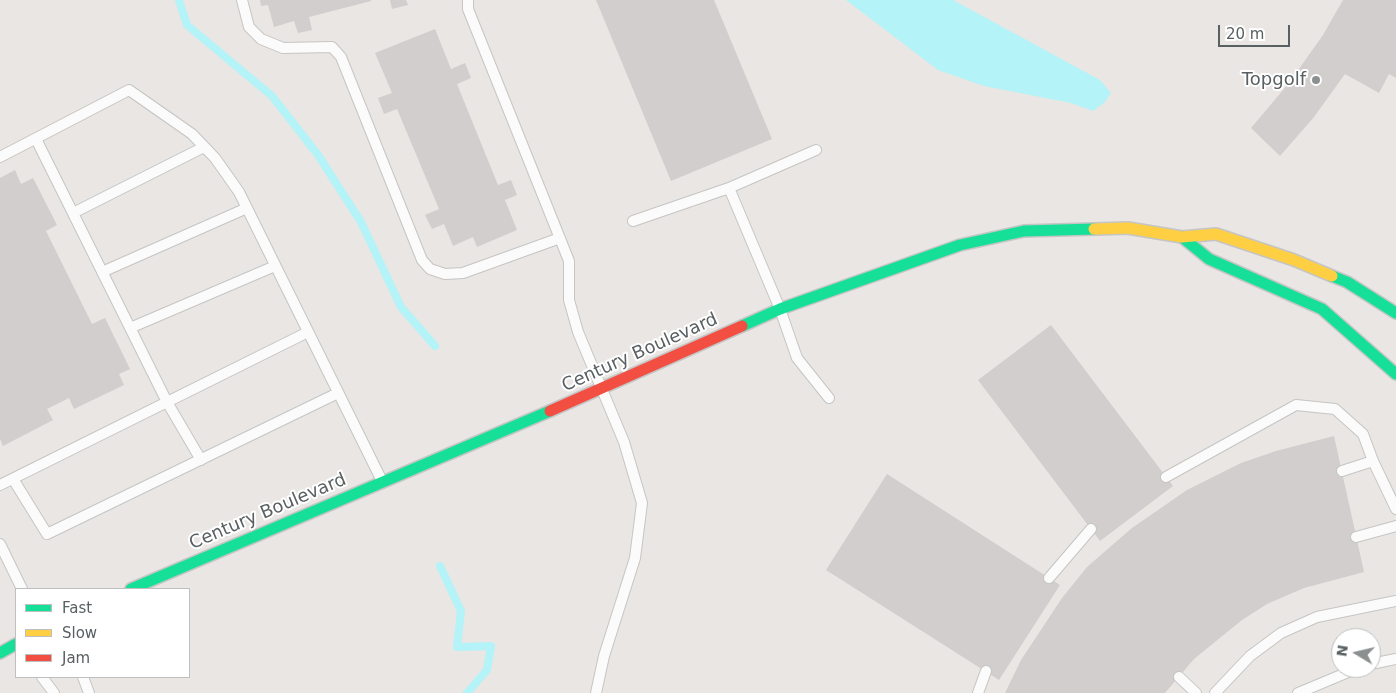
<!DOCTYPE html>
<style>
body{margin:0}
#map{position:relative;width:1396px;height:693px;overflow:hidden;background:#e9e6e3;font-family:"DejaVu Sans",sans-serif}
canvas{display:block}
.legend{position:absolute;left:15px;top:588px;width:175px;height:90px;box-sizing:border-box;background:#fff;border:1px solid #bdbfc0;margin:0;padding:6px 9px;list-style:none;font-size:15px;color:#596062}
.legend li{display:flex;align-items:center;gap:10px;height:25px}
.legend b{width:25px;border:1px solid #bdbfc0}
.north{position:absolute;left:1331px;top:628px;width:50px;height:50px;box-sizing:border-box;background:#fff;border:1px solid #bdbfc0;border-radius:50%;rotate:279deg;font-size:14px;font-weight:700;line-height:20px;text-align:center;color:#596062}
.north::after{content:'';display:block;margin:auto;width:18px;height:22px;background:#8b8f8f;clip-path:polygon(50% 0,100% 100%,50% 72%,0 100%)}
.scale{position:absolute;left:1218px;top:25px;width:72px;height:22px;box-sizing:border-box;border:2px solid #596062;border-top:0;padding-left:6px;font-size:15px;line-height:18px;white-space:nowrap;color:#596062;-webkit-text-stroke:4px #fff;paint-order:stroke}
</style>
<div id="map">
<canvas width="1396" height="693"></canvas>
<ul class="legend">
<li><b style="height:6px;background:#16e098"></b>Fast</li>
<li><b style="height:6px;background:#ffcf43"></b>Slow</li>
<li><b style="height:6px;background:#f24e42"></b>Jam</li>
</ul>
<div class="north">N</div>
<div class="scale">20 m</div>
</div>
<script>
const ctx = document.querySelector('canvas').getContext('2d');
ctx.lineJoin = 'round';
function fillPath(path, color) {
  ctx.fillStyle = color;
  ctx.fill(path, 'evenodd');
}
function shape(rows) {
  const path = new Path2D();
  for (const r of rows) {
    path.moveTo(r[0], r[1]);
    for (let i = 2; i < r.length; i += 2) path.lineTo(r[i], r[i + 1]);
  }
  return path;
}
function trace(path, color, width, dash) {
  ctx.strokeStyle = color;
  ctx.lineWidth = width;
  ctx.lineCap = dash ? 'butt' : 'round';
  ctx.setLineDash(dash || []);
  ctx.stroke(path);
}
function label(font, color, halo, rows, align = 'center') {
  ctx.font = font + ' "DejaVu Sans",sans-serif';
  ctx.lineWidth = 4;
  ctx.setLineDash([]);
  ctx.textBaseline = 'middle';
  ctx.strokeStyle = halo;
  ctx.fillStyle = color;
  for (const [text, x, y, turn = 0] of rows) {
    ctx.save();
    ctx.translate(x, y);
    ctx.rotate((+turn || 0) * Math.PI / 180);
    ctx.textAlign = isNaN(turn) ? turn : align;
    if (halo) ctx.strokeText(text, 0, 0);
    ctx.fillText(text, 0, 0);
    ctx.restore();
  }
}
fillPath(shape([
 [846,0,953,0,1100,80,1111,93,1105,102,1093,111,1071,103,984,86,938,70]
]), '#b4f3f7');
trace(shape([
 [179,0,187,25,272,96,318,155,361,222,401,307,435,346],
 [440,566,461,611,457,647,491,646,487,670,467,693]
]), '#b4f3f7', 8);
fillPath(shape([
 [260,0,371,0,371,1,309,17,312,30,298,33,294,21,274,27,268,5,261,6],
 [390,0,406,0,408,5,392,9],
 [596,0,714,0,772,139,671,181],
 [1343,0,1396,0,1396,78,1389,74,1379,93,1345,74,1314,117,1280,156,1251,128,1289,83,1323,35],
 [435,29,451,69,465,63,471,78,457,84,498,185,511,180,517,195,505,200,517,230,477,247,473,237,453,246,444,224,432,229,425,215,439,209,397,109,384,114,378,98,392,93,375,53],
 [15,170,21,184,33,178,57,225,46,231,92,324,105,318,130,369,119,374,124,385,74,409,69,398,47,409,53,420,3,446,0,439,0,178],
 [1051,325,1173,486,1100,541,978,380],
 [1334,436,1364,572,1304,588,1267,604,1242,620,1194,659,1165,693,1005,693,1021,660,1062,598,1087,567,1132,528,1187,490,1241,463,1276,451],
 [887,474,1060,585,999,680,826,570]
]), '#d1cecd');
const lane = shape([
 [242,0,249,27,261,39,283,48,332,47,341,57,422,260,430,269,445,274,463,273,560,238],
 [468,0,468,9,569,261,569,300,578,332,624,442,642,503,635,558,604,656,596,693],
 [36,139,167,402,201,460],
 [0,157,129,90,192,134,215,158,239,192,382,481],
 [729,188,780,309,797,358,829,398],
 [73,213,204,147],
 [633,221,729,188,816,150],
 [102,272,247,208],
 [130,328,275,266],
 [1342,471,1373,461],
 [1166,477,1296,405,1335,409,1363,434,1373,461,1396,509],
 [13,479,47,534,338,393],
 [0,485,308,332],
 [1356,537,1396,526],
 [0,544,22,589],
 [1049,578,1091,529],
 [1371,664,1396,659],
 [42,677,54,693],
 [83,677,89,693],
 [1179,677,1196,693],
 [978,693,986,671],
 [1215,693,1250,656,1281,633,1317,617,1396,601],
 [1298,693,1358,668]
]);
const fast = shape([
 [1182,237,1209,259,1322,309,1396,374],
 [1332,276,1347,282,1396,313],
 [742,326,780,309,960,245,1024,231,1094,229],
 [131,589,550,411],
 [0,653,16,644]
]);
const slow = shape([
 [1094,229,1128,228,1182,237,1216,234,1294,260,1332,276]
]);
const jam = shape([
 [550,411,742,326]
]);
trace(lane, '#c5c5c4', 12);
trace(fast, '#c5c5c5', 14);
trace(slow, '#c5c5c5', 14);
trace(jam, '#c5c5c5', 14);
trace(lane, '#fcfbfb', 10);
trace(fast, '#16e098', 11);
trace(slow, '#ffcf43', 11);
trace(jam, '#f24e42', 11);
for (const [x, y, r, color] of [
 [1316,80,5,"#8b8f8f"]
]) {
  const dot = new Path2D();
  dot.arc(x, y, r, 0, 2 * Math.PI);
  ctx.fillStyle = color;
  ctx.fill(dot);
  trace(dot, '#fff', 2);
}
label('18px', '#596062', '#fff', [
 ["Topgolf",1306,80]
], 'right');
label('18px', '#596062', '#fff', [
 ["Century Boulevard",640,353,-24],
 ["Century Boulevard",268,512,-23]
]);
</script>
